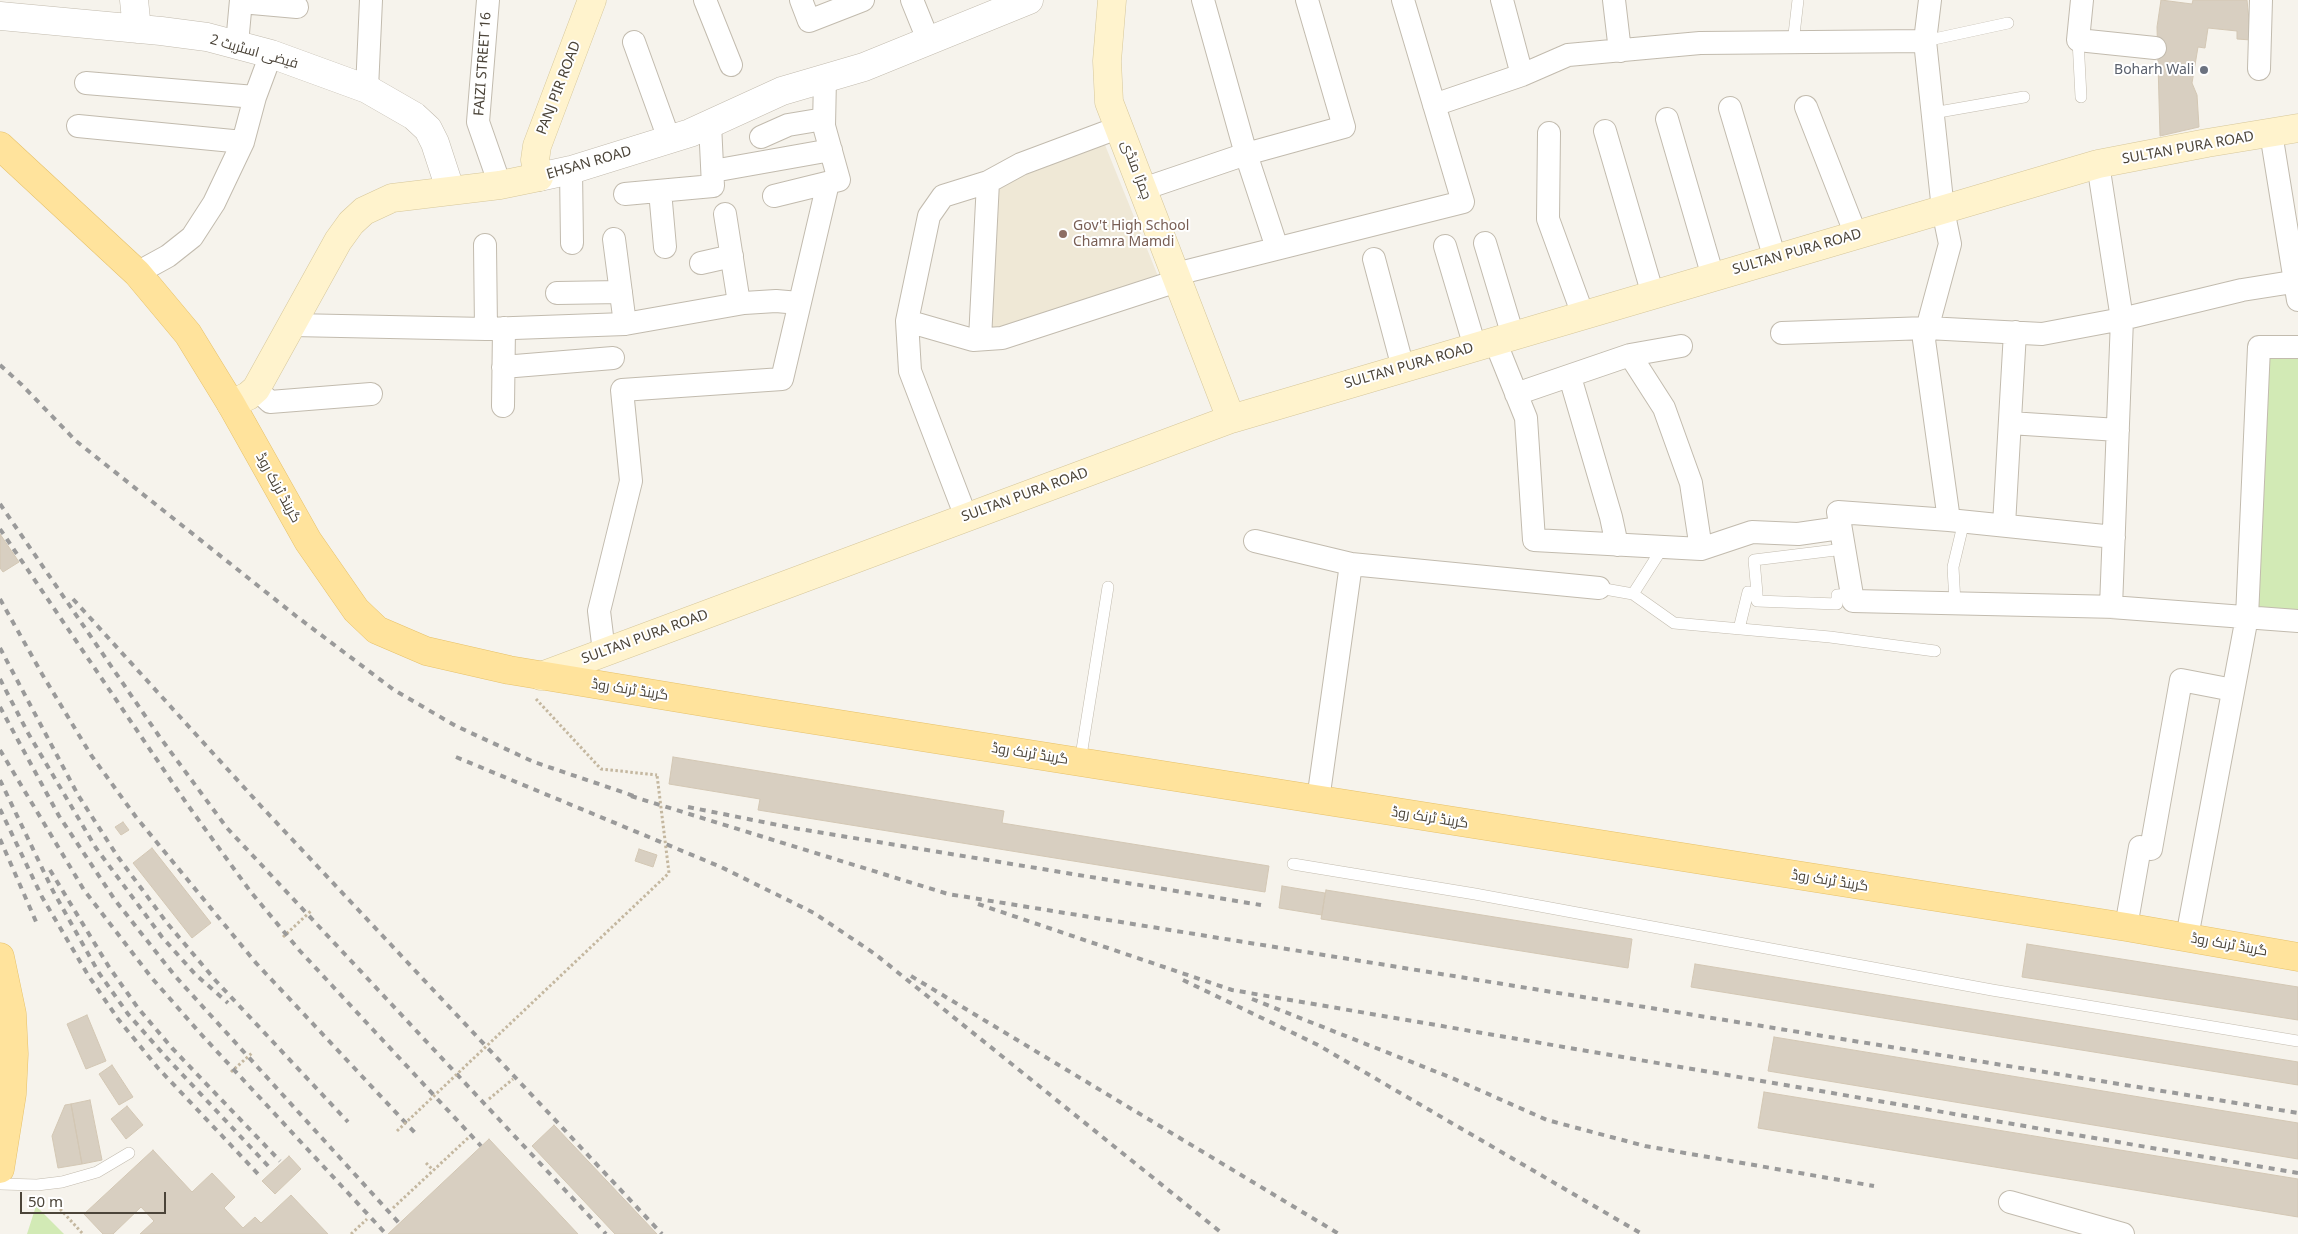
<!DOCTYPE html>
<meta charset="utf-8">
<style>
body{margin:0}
#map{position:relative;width:2298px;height:1234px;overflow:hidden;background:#f6f3ec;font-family:"Noto Sans",sans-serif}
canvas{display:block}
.scale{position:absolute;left:20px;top:1192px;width:146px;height:22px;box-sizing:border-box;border:2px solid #4b4439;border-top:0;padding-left:6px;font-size:15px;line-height:18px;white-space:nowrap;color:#4b4439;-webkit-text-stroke:4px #fff;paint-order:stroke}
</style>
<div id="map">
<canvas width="2298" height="1234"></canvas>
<div class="scale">50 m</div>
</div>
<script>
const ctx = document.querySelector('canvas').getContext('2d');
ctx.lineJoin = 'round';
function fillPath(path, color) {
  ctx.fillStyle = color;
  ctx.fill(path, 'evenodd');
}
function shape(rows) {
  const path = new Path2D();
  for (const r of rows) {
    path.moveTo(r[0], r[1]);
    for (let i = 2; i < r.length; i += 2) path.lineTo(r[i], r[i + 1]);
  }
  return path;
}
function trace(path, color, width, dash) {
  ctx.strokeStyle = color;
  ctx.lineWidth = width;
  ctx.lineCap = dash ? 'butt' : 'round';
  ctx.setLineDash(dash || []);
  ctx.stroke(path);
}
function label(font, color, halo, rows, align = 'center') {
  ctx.font = font + ' "Noto Sans",Cairo,sans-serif';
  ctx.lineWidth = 4;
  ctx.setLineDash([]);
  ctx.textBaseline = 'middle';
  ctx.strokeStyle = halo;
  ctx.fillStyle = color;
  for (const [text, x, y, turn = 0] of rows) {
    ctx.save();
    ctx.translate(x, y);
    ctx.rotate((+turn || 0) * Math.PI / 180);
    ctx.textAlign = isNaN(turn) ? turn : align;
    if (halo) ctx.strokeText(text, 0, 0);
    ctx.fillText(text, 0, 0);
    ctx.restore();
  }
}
fillPath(shape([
 [1101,135,1162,286,980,339,988,182]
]), '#efe8d6');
fillPath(shape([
 [2259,347,2298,347,2298,621,2247,617],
 [36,1206,64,1234,27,1234]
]), '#d2eab5');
const building = shape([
 [2161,0,2192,4,2193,0,2247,0,2251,40,2237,39,2237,31,2208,28,2205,48,2198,47,2192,83,2197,95,2199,127,2160,136,2157,27,2161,0],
 [0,534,19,562,3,572,0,568,0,534],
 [673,757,1004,811,1002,823,1269,866,1265,892,758,810,760,799,669,784,673,757],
 [123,822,129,830,121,835,115,827,123,822],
 [152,848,211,923,192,938,133,863,152,848],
 [639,849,657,855,653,867,635,861,639,849],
 [1282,886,1325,893,1322,915,1279,908,1282,886],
 [1326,890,1632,939,1628,968,1321,919,1326,890],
 [2027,944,2298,987,2298,1020,2022,977,2027,944],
 [1695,964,2298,1062,2298,1085,1691,987,1695,964],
 [87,1015,106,1061,86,1069,67,1024,87,1015],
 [1774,1037,2298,1123,2298,1159,1768,1071,1774,1037],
 [112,1065,133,1097,119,1105,99,1074,112,1065],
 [1764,1092,2298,1179,2298,1217,1758,1128,1764,1092],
 [90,1100,102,1160,82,1164,71,1104,90,1100],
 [71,1104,82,1164,58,1168,52,1136,65,1105,71,1104],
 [127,1106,143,1125,126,1139,111,1119,127,1106],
 [554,1125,657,1234,615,1234,532,1146,554,1125],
 [489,1139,578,1234,388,1234,404,1219,489,1139],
 [153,1150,192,1192,212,1173,235,1197,224,1208,243,1228,255,1217,261,1223,291,1195,328,1234,140,1234,154,1221,141,1207,113,1234,103,1234,84,1214,153,1150],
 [289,1156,301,1169,275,1194,262,1181,289,1156]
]);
fillPath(building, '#d8cfc1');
trace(building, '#d3c7b4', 1);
const service = shape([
 [2078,40,2081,97],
 [1925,41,2008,23],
 [1793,43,1798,0],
 [1933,113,2024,97],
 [1599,588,1633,594,1663,547],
 [1757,593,1757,601,1837,604,1837,595,1852,594],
 [1633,594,1674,623,1830,637,1935,651],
 [1955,603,1953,567,1964,521],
 [1739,629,1748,592,1757,593,1754,560,1844,549],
 [1080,762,1108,587],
 [1293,864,1475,894,1992,990,2298,1041],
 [0,1184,37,1185,62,1182,97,1172,129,1153]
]);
const minor = shape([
 [488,0,478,122,500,185],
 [705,0,731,65],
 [801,0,809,21,863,0],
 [912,0,929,42],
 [1203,0,1246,154,1277,248],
 [1502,0,1522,75],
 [1614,0,1620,51],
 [1930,0,1925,41,1943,210,1950,244,1924,340,1949,520,2114,537],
 [2082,0,2078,40,2155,48],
 [241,2,297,7],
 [634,42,669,139],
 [237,44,241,0],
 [2259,69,2261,0],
 [86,83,255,97],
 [367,89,371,0],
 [1434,105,1522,75,1568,55,1700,43,1925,41],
 [1806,107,1856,235],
 [1730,108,1775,259],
 [1667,119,1713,277],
 [78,126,243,142],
 [1605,131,1653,295],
 [1549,133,1548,219,1583,315],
 [2271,133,2298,300],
 [761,137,788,125,824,119],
 [2098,164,2122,319,2111,607,2298,621],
 [571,170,572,243],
 [713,171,831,150],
 [1143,189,1246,154,1344,127,1307,0],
 [660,191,665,247],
 [625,194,713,186,710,124],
 [774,196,839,180,824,126,825,78],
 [725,214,739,303],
 [614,239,625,324],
 [1485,243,1513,336],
 [485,245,486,329],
 [1445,246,1475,347],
 [1374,259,1403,368],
 [701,263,732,256],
 [137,273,168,256,192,237,214,203,243,142,255,97,271,54],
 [1176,274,1463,202,1403,0],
 [557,293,621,292],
 [907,321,973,340,1002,338,1177,281],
 [293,325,486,329,625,324,744,303,776,301,799,303],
 [1782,333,1927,328,2042,334,2122,319,2242,290,2298,281],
 [980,339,988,182],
 [1495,341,1526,418,1534,540,1701,549,1752,532,1798,534,1840,528],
 [1630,355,1664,408,1691,483,1701,549],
 [503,367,613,358],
 [1570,377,1611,517,1617,545],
 [256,389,270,402,371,394],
 [1516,394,1630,355,1681,346],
 [503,406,504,328],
 [2010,423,2118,430],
 [966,517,910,371,907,321,929,216,943,196,988,182,1021,164,1120,127],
 [1949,520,1838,512,1853,601,2118,607],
 [2004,525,2015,332],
 [1255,541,1351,564,1599,588],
 [604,652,599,611,631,481,622,390,782,379,828,183],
 [1318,800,1351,564],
 [2126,927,2140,847,2151,849,2181,680,2233,690],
 [2187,937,2247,617,2259,347,2298,347],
 [2010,1202,2123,1234]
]);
const tertiary = shape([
 [134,0,137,29],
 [0,16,161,31,207,37,271,54,367,89,414,116,428,129,435,143,450,189],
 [539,177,571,170,690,133,782,91,864,67,1029,0]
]);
const secondary = shape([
 [1112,0,1107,61,1109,102,1231,419],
 [231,404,248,396,256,389,338,241,351,223,364,211,392,198,500,185,539,177,535,160,537,146,592,0],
 [541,676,1231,419,2098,164,2207,143,2298,128]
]);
const primary = shape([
 [0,146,137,273,188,334,231,404,308,541,356,610,377,630,426,651,509,670,763,712,2126,927,2298,957],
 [0,957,12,1014,14,1054,12,1094,0,1169]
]);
trace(service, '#c2bbae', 12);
trace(minor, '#c2bbae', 24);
trace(tertiary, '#c2bbae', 29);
trace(secondary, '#d6c79b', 29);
trace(primary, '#e6c16a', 29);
trace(shape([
 [536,699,601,769,657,775],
 [283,937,312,910],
 [231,1072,252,1053],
 [489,1099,513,1079],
 [426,1163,433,1170],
 [50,1198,83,1234],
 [393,1208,468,1138],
 [351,1234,367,1219]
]), '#c4b79f', 3, [2.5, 2.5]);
trace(service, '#fff', 11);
trace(minor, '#fff', 22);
trace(tertiary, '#fff', 28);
trace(secondary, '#fff3cd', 28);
trace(primary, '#ffe39c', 28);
trace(shape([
 [0,365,22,385,76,441,296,616,394,690,456,726,534,762,637,797],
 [0,504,159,736,227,828,606,1234],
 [0,529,187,804,250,891,300,951,481,1146],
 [0,599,42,674,91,755,136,817,256,963,417,1135],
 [73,599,260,805,662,1234],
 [0,648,78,795,118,857,167,923,216,981,348,1122],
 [0,679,28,733,96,848,162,937,195,974,228,1003],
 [0,707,59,816,115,900,175,976,399,1223],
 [0,750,84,890,151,977,199,1032,386,1234],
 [456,757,721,867,814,913,875,954,1223,1234],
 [0,780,53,891,99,973,128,1014,165,1056,270,1168],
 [631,796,948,894,2298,1113],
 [688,807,793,828,1261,905],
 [0,809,42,897,88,975,118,1019,158,1068,259,1175],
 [0,839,37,924],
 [50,870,109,967,138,1008,172,1048,280,1161],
 [978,904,1232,990,2298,1173],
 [911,976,1339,1234],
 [1183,980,1318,1045,1642,1234],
 [1252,999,1452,1078,1547,1120,1645,1146,1874,1186]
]), '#9a9a9a', 4, [6, 6]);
trace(shape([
 [397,1131,669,873,657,775]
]), '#c4b79f', 3, [2.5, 2.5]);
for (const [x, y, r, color] of [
 [2204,70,5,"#6b7280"],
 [1063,234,5,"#8d6e63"]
]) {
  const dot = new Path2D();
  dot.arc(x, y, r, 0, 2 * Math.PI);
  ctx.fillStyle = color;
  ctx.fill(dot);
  trace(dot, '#fff', 2);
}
label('14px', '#4b4439', '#fff', [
 ["فیضی اسٹریٹ 2",254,52,16],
 ["FAIZI STREET 16",483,64,-86],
 ["PANJ PIR ROAD",559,88,-69],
 ["SULTAN PURA ROAD",2188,148,-10],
 ["EHSAN ROAD",589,163,-16],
 ["چمڑا منڈی",1136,170,69],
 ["SULTAN PURA ROAD",1797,252,-16],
 ["SULTAN PURA ROAD",1409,366,-16],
 ["گرینڈ ٹرنک روڈ",278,488,61],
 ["SULTAN PURA ROAD",1025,495,-20],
 ["SULTAN PURA ROAD",645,637,-20],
 ["گرینڈ ٹرنک روڈ",630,690,9],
 ["گرینڈ ٹرنک روڈ",1030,754,9],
 ["گرینڈ ٹرنک روڈ",1430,818,9],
 ["گرینڈ ٹرنک روڈ",1830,881,9],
 ["گرینڈ ٹرنک روڈ",2229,945,10]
]);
label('14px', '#5b616d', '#fff', [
 ["Boharh Wali",2194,70]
], 'right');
label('14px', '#785e54', '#fff', [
 ["Gov't High School",1073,226],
 ["Chamra Mamdi",1073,242]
], 'left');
</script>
